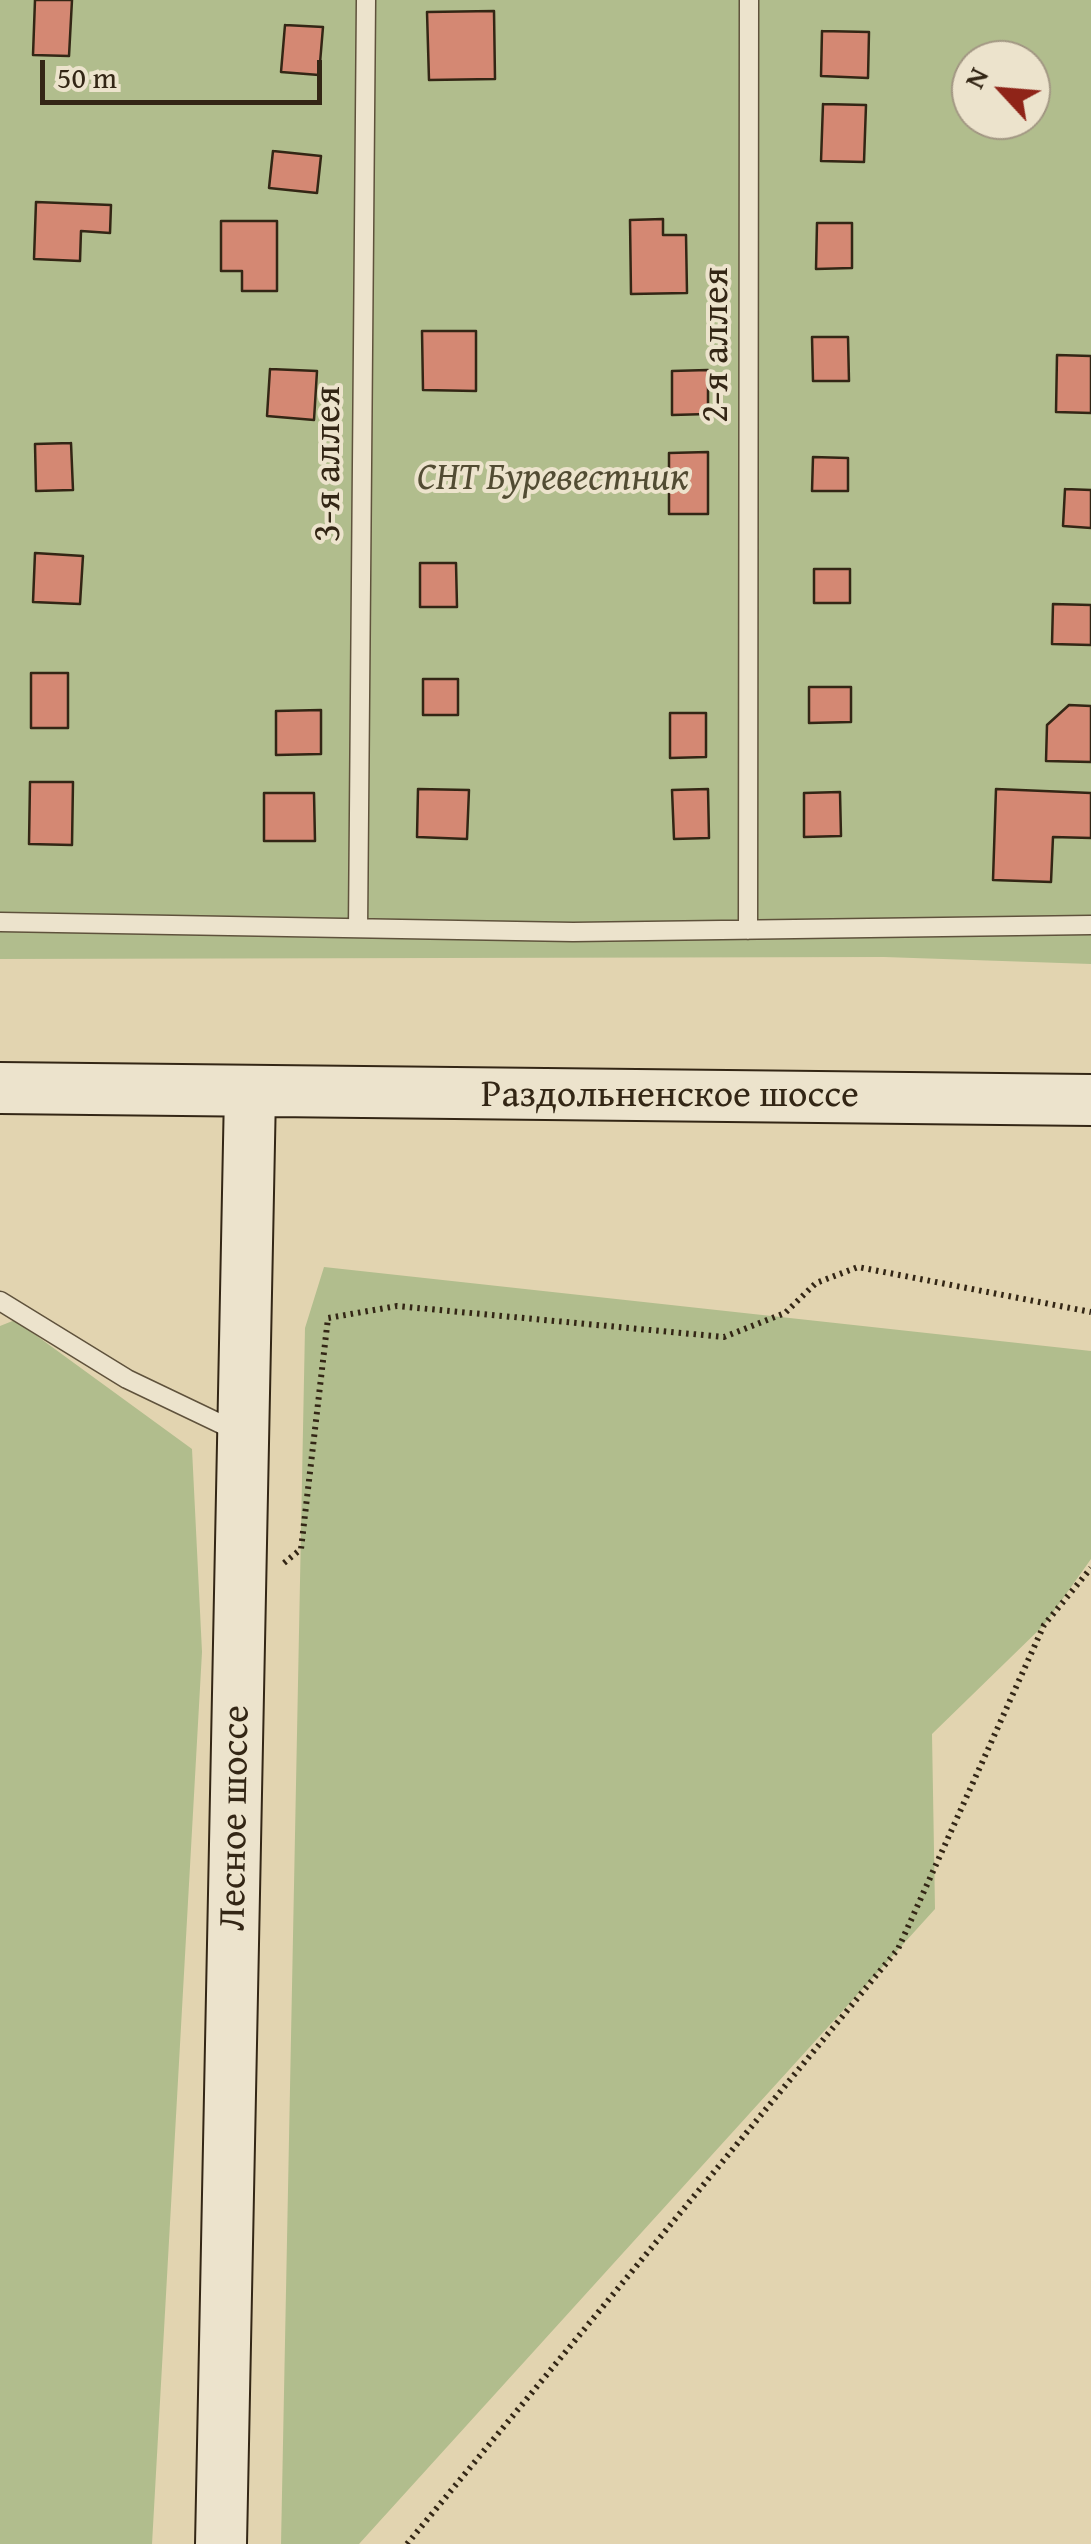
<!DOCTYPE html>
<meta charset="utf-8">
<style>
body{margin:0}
#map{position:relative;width:1091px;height:2544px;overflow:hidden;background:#e2d4b0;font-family:"Gentium Book Plus",serif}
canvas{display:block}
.north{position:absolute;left:951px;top:40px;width:100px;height:100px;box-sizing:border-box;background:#ece3cc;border:2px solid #a29783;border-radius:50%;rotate:296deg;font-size:28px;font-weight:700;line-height:40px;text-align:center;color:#332615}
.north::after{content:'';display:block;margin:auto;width:35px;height:45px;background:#8f2418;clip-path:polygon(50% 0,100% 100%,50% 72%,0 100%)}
.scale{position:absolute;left:40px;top:60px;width:282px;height:45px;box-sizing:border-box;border:5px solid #332615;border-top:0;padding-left:12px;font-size:30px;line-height:35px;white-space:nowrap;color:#332615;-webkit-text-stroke:8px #ece3cc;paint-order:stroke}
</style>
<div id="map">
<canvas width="1091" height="2544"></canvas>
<div class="north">N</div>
<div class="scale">50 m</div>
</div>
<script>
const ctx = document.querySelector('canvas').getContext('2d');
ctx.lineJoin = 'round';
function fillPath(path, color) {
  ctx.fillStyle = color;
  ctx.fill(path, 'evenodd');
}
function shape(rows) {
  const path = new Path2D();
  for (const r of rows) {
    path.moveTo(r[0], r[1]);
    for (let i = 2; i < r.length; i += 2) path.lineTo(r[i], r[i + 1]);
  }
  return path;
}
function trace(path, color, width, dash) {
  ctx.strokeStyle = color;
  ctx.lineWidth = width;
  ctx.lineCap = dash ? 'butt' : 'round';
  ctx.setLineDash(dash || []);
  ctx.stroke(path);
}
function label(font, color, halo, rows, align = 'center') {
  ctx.font = font + ' "Gentium Book Plus",serif';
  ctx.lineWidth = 8;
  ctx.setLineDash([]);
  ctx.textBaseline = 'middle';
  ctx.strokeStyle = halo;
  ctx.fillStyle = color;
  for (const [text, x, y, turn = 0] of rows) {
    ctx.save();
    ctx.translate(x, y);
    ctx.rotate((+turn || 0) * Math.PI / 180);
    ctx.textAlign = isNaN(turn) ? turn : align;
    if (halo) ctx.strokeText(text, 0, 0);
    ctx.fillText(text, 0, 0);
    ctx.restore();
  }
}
fillPath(shape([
 [0,0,1091,0,1091,964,884,957,0,959],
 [971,60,1031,60,1031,120,971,120],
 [324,1267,1091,1351,1091,1559,1044,1625,932,1734,935,1909,359,2544,281,2544,305,1328],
 [15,1320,192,1449,202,1652,152,2544,0,2544,0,1326]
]), '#b1bd8d');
const building = shape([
 [35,0,72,0,69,56,33,55,35,0],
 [494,11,495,79,429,80,427,12,494,11],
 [285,25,323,27,319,75,281,72,285,25],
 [822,31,869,32,868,78,821,76,822,31],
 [823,104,866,105,864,162,821,161,823,104],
 [273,151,321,156,317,193,269,188,273,151],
 [36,202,111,205,110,233,81,231,80,261,34,259,36,202],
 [663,219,663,235,686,235,687,293,631,294,630,220,663,219],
 [221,221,277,221,277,291,242,291,242,271,221,271,221,221],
 [817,223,852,223,852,268,816,269,817,223],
 [422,331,476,331,476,391,423,390,422,331],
 [812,337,848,337,849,381,813,381,812,337],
 [1057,355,1091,356,1091,413,1056,412,1057,355],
 [270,369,317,371,314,420,267,416,270,369],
 [708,370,708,414,672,415,672,371,708,370],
 [71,443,73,490,36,491,35,444,71,443],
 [708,452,708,514,669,514,669,453,708,452],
 [813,457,848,458,848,491,812,491,813,457],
 [1065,489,1091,490,1091,528,1063,526,1065,489],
 [35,553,83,556,80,604,33,602,35,553],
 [420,563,456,563,457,607,420,607,420,563],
 [814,569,850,569,850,603,814,603,814,569],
 [1053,604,1091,605,1091,645,1052,644,1053,604],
 [31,673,68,673,68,728,31,728,31,673],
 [423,679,458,679,458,715,423,715,423,679],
 [809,687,851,687,851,722,809,723,809,687],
 [1069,705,1091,706,1091,762,1046,761,1047,725,1069,705],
 [321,710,321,754,276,755,276,711,321,710],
 [670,713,706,713,706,757,670,758,670,713],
 [30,782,73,782,72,845,29,844,30,782],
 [418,789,469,790,467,839,417,837,418,789],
 [708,789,709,838,674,839,672,790,708,789],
 [996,789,1091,793,1091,838,1053,837,1051,882,993,880,996,789],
 [840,792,841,836,804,837,804,793,840,792],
 [264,793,314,793,315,841,264,841,264,793]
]);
fillPath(building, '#d48873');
trace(building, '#332615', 2.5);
const service = shape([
 [0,922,573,932,1091,925],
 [358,928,366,0],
 [748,930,749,0],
 [0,1301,127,1379,240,1433]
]);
const secondary = shape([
 [0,1088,1091,1100],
 [221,2544,250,1093]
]);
trace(service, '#5f523c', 21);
trace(secondary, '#332615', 54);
trace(shape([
 [284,1563,301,1549,328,1318,397,1306,724,1337,785,1313,816,1283,858,1267,1091,1312],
 [407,2544,898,1949,1044,1625,1091,1568]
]), '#332615', 6, [2.5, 5]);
trace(service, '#ece3cc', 18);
trace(secondary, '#ece3cc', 50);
label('38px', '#332615', '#ece3cc', [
 ["2-я аллея",717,345,-90],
 ["3-я аллея",329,464,-90],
 ["Раздольненское шоссе",670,1096],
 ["Лесное шоссе",236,1818,-89]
]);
label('italic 38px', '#524c33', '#ece3cc', [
 ["СНТ Буревестник",553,479]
]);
</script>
